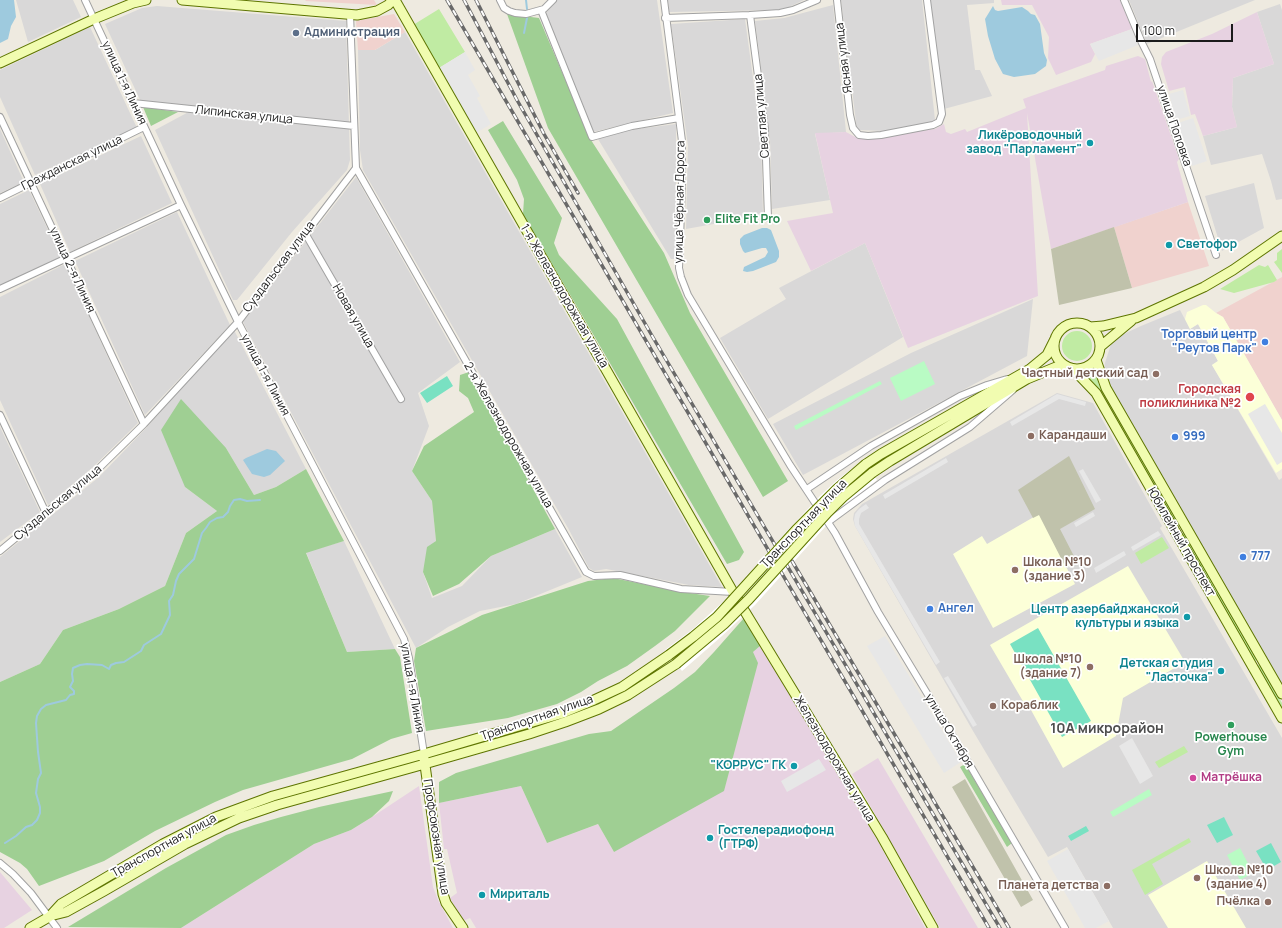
<!DOCTYPE html>
<meta charset="utf-8">
<style>
body{margin:0}
#map{position:relative;width:1282px;height:928px;overflow:hidden;background:#eeeae0;font-family:Manrope,sans-serif}
canvas{display:block}
.scale{position:absolute;left:1136px;top:24px;width:97px;height:18px;box-sizing:border-box;border:2px solid #1b1b1b;border-top:0;padding-left:5px;font-size:12px;line-height:14px;white-space:nowrap;color:#1b1b1b;-webkit-text-stroke:3px #fff;paint-order:stroke}
</style>
<div id="map">
<canvas width="1282" height="928"></canvas>
<div class="scale">100 m</div>
</div>
<script>
const ctx = document.querySelector('canvas').getContext('2d');
ctx.lineJoin = 'round';
function fillPath(path, color) {
  ctx.fillStyle = color;
  ctx.fill(path, 'evenodd');
}
function shape(rows) {
  const path = new Path2D();
  for (const r of rows) {
    if (r.length === 3) {
      path.moveTo(r[0] + r[2], r[1]);
      path.arc(r[0], r[1], r[2], 0, 2 * Math.PI);
      continue;
    }
    path.moveTo(r[0], r[1]);
    for (let i = 2; i < r.length; i += 2) path.lineTo(r[i], r[i + 1]);
  }
  return path;
}
function trace(path, color, width, dash) {
  ctx.strokeStyle = color;
  ctx.lineWidth = width;
  ctx.lineCap = dash ? 'butt' : 'round';
  ctx.setLineDash(dash || []);
  ctx.stroke(path);
}
function label(font, color, halo, rows, align = 'center') {
  ctx.font = font + ' Manrope,sans-serif';
  ctx.lineWidth = 3.5;
  ctx.setLineDash([]);
  ctx.textBaseline = 'middle';
  ctx.strokeStyle = halo;
  ctx.fillStyle = color;
  for (const [text, x, y, turn = 0] of rows) {
    ctx.save();
    ctx.translate(x, y);
    ctx.rotate((+turn || 0) * Math.PI / 180);
    ctx.textAlign = isNaN(turn) ? turn : align;
    if (halo) ctx.strokeText(text, 0, 0);
    ctx.fillText(text, 0, 0);
    ctx.restore();
  }
}
fillPath(shape([
 [16,0,73,0,81,17,28,42],
 [557,0,657,0,673,113,593,132,554,35,546,13],
 [668,0,804,0,787,8,780,10,669,12],
 [841,0,922,0,935,120,930,123,885,131,857,130],
 [929,0,994,0,994,3,967,5,975,70,980,70,992,96,944,109],
 [1129,0,1255,0,1147,44],
 [1280,4,1282,10,1282,199,1276,200,1271,181,1262,154,1211,165,1203,136,1237,127,1232,107,1233,78,1274,64,1257,12],
 [833,5,846,132,815,134,830,200,772,209,770,139,755,21,784,18],
 [157,6,346,21,350,160,347,170,292,232,237,300,233,300,155,130,196,108,141,102,105,24,142,8],
 [745,19,761,137,763,215,686,229,688,146,671,24],
 [90,27,137,128,35,175,0,97,0,70],
 [405,32,722,587,689,585,606,569,594,571,589,568,568,528,363,170,360,150,358,50,375,50],
 [676,124,676,259,671,259,598,139,629,130],
 [0,129,24,182,0,193],
 [141,136,172,203,70,252,40,184],
 [356,177,460,362,418,393,429,426,412,471,432,501,436,541,423,572,432,598,462,586,491,556,555,529,582,577,516,604,480,611,448,627,416,648,243,322],
 [1254,183,1264,228,1222,251,1205,196],
 [29,190,61,257,0,286,0,204],
 [177,212,230,325,145,415,75,261],
 [865,243,903,337,768,419,720,338,786,299,779,288],
 [65,264,138,423,92,468,48,505,0,400,0,297],
 [1033,299,1027,356,803,475,773,424,911,353],
 [1180,310,1190,329,1198,324,1218,361,1212,365,1279,480,1282,478,1282,686,1108,383,1104,372,1105,363,1111,344,1115,338,1141,326],
 [234,330,306,469,276,487,254,495,226,448,185,487,217,511,186,533,165,586,119,609,63,630,40,664,0,682,0,557,99,477,147,427],
 [1057,393,1093,403,1162,526,1160,528,1282,738,1282,928,1113,928,1067,847,1048,857,973,731,855,526,853,519,854,513,862,504],
 [0,427,40,512,0,542],
 [344,541,395,649,347,652,306,552]
]), '#d9d8d8');
fillPath(shape([
 [306,0,374,0,377,5,305,1],
 [394,14,405,32,375,50,358,50,356,21],
 [1188,202,1209,266,1132,288,1114,227],
 [1282,277,1282,420,1223,317,1216,313]
]), '#f0d2ce');
fillPath(shape([
 [1001,0,1120,0,1132,29,1090,44,1095,54,1091,62,1056,75,1048,58,1049,37,1032,5,1002,5],
 [1257,12,1274,64,1233,78,1232,107,1237,127,1203,136,1195,114,1191,115,1185,87,1169,91,1161,64,1162,57,1166,52,1212,34],
 [1138,56,1145,59,1151,82,1152,81,1179,159,1177,162,1188,202,1051,249,1027,113,1038,296,908,348,865,243,811,271,787,221,833,213,815,133,846,132,859,139,935,129,944,124,946,132,951,134,965,129,967,132,1026,108,1023,99,1105,70,1106,66],
 [760,646,862,812,925,928,476,928,470,918,463,921,450,898,457,893,447,849,444,849,439,803,521,786,547,843,598,824,614,852,753,652],
 [878,758,901,797,978,928,940,928,852,774],
 [419,786,433,887,438,900,453,928,181,928,314,844,351,830,372,817],
 [0,872,32,910,4,928,0,928]
]), '#e7d2e1');
fillPath(shape([
 [1203,305,1206,305,1216,313,1223,317,1282,420,1282,469,1276,473,1212,365,1218,361,1198,324,1190,329,1185,319,1187,312],
 [1039,514,1075,584,993,628,953,554,982,536,987,544],
 [1128,566,1185,662,1123,698,1116,736,1063,768,1031,710,1024,703,990,645],
 [1207,861,1246,928,1168,928,1148,895]
]), '#fcffd8');
fillPath(shape([
 [1114,227,1132,288,1059,305,1051,249],
 [1069,456,1095,509,1060,529,1077,562,1066,568,1039,515,1033,518,1018,490],
 [965,779,1033,900,1021,907,952,787]
]), '#c0c2ab');
fillPath(shape([
 [439,9,465,52,439,68,413,25],
 [1282,249,1282,273,1274,262,1277,260,1277,253],
 [1259,265,1265,267,1268,265,1277,280,1274,282,1234,293,1220,289],
 [1077,346,15],
 [1096,374,1099,385,1179,525,1177,526,1096,386,1089,378],
 [1184,532,1257,659,1255,661,1182,534],
 [1162,537,1169,548,1141,564,1135,553],
 [1260,664,1282,703,1282,709,1257,666],
 [1184,746,1188,752,1159,768,1155,762],
 [1189,838,1191,842,1152,864,1163,884,1145,895,1132,870]
]), '#c0eba3');
fillPath(shape([
 [507,14,539,18,591,140,664,253,690,313,788,481,763,497,548,128],
 [143,107,178,112,151,126],
 [503,121,562,218,554,243,559,255,617,319,744,552,739,560,727,564,523,214,524,199,517,180,488,130],
 [469,372,555,529,491,556,459,584,433,596,423,572,427,547,436,541,432,501,412,471,424,446,474,412,468,398,459,391,460,375],
 [181,399,226,448,254,495,276,487,306,469,344,541,306,553,347,652,395,649,400,657,412,733,391,739,352,759,243,790,215,802,155,831,104,861,39,886,27,869,20,863,0,852,0,682,40,664,63,630,119,609,165,586,186,533,217,511,185,487,161,430],
 [613,578,683,592,710,596,675,631,655,646,627,666,598,681,581,692,557,704,508,718,426,731,414,661,416,648,453,630,482,615,588,581],
 [744,618,760,646,753,652,758,663,724,791,614,852,598,824,547,843,521,786,439,803,439,782,456,773,589,734,611,731,674,688,695,672,714,652],
 [965,764,1012,843,1007,847,960,767],
 [393,791,389,801,372,817,351,830,314,844,181,928,68,927,166,868,226,835,254,825,281,817,319,807]
]), '#9fcf93');
fillPath(shape([
 [924,361,935,384,901,401,890,378],
 [880,381,882,384,796,430,794,426],
 [1149,789,1152,795,1113,817,1110,812],
 [1240,848,1253,873,1240,880,1227,855]
]), '#b9fbc4');
fillPath(shape([
 [447,376,453,386,427,403,420,393],
 [1038,628,1091,721,1062,737,1010,644],
 [1224,817,1233,835,1217,843,1207,825],
 [1086,826,1089,831,1071,841,1068,836],
 [1271,843,1281,862,1267,870,1256,851]
]), '#79e1c2');
fillPath(shape([
 [1132,29,1138,45,1099,61,1090,44],
 [465,52,475,70,468,75,480,96,477,98,491,124,476,133,439,68],
 [1183,90,1190,116,1176,120,1169,94],
 [1193,118,1207,161,1192,166,1178,123],
 [1057,394,1086,402,1085,406,1059,399,1012,426,1010,422],
 [1265,404,1282,433,1282,462,1277,465,1248,414],
 [946,458,948,462,885,499,883,495],
 [1083,469,1101,500,1096,503,1079,471],
 [866,504,869,508,861,513,859,519,859,524,940,662,936,665,855,526,854,520,855,514,859,509],
 [1093,512,1095,516,1076,527,1074,523],
 [1158,531,1161,535,1133,551,1131,547],
 [1124,551,1126,555,1096,573,1094,568],
 [885,636,961,762,944,773,867,646],
 [948,676,977,725,973,727,944,678],
 [1132,738,1153,776,1140,784,1119,746],
 [819,759,826,770,787,792,781,781],
 [1068,849,1109,921,1096,928,1085,928,1047,861]
]), '#e7e7e7');
fillPath(shape([
 [0,0,14,0,16,17,11,26,8,39,0,43],
 [993,6,995,10,998,11,1022,7,1028,11,1031,14,1035,15,1040,24,1044,53,1047,60,1046,66,1035,74,1014,77,1003,74,995,59,988,36,985,19],
 [762,228,767,228,771,230,779,251,779,257,776,262,753,271,747,272,743,271,744,267,765,257,768,252,766,248,762,248,745,253,743,251,740,244,740,239,744,235],
 [267,449,276,451,285,461,270,475,264,477,252,474,243,460,246,458]
]), '#9ecade');
fillPath(shape([
 [863,460,877,480,843,507,755,605,722,636,682,671,665,650,693,629,726,599,788,530,820,496,836,481]
]), '#fff');
trace(shape([
 [526,0,527,9],
 [524,33,527,18],
 [5,843,16,836,26,827,32,825,37,820,40,813,40,807,36,793,38,779,41,773,38,752,36,723,37,716,41,709,46,705,66,700,70,695,74,694,74,691,70,687,73,681,72,674,73,668,80,665,87,664,102,665,109,669,111,665,116,663,124,662,141,651,144,645,161,634,170,615,169,601,173,595,176,581,179,574,194,559,202,533,206,528,210,522,217,518,223,517,228,512,230,506,234,500,240,499,247,501,260,500]
]), '#9ecade', 2);
const street = shape([
 [85,0,181,205,238,322,404,639,409,658,424,754],
 [500,0,504,8,509,11,515,13,526,14,544,9,553,0],
 [664,0,682,141,682,182,679,268,681,277,688,295,790,465,835,533,878,612,957,743,1065,928],
 [837,0,850,115,853,128,859,135,868,136,881,135,933,125,939,122,942,114,927,0],
 [1124,0,1142,43,1150,59,1216,255],
 [541,10,592,137,632,126,679,118],
 [750,15,765,129,768,218],
 [665,18,750,15,780,13,793,10,817,0],
 [133,103,354,126],
 [0,117,144,424],
 [356,168,586,572,594,576,620,575,681,589,733,592],
 [0,198,144,127],
 [305,233,401,399],
 [0,289,181,205],
 [0,415,46,513],
 [807,489,871,446,960,396,987,385,1007,379],
 [828,522,885,480,970,427,1013,390],
 [0,551,93,474,144,424,238,322,356,168,350,14],
 [0,863,13,874,31,893,57,928]
]);
const secondary = shape([
 [182,0,357,15,377,11,388,5,393,0],
 [395,0,733,592,882,837,933,928],
 [0,63,94,19,133,3,146,0],
 [1077,346,23],
 [1090,327,1103,326,1136,318,1204,287,1233,270,1282,236],
 [1101,346,1131,321],
 [1096,360,1106,388,1282,694],
 [1074,370,1096,393,1282,718],
 [866,464,881,454,1030,369,1047,355,1055,339],
 [872,473,890,461,1027,379,1056,367,1066,367],
 [424,758,443,894,446,903,463,928],
 [50,916,66,912,104,891,185,844,239,818,277,805,414,767,529,734,565,722,599,709,628,695,676,664],
 [30,928,49,917,61,904,163,844,216,817,273,796,424,754,560,714,594,700,622,687,669,655]
]);
trace(street, '#a2a2a2', 8);
trace(secondary, '#5e7500', 11);
trace(street, '#fff', 6);
trace(secondary, '#f1fcb0', 9);
const rail = shape([
 [447,0,989,928],
 [464,0,517,100,651,334,1000,928],
 [476,0,544,134,578,193],
 [792,561,1009,928]
]);
trace(rail, '#696969', 3.5);
trace(rail, '#fff', 2, [6]);
const secondaryBridge = shape([
 [669,655,693,637,717,617,796,530,837,489,866,464],
 [676,664,724,624,749,599,828,512,843,497,872,473]
]);
trace(secondaryBridge, '#5e7500', 11, []);
trace(secondaryBridge, '#f1fcb0', 9);
for (const [x, y, r, color] of [
 [296,33,4,"#5c6f8a"],
 [1090,143,4,"#0f9aa8"],
 [707,220,4,"#2e9e5b"],
 [1169,245,4,"#0f9aa8"],
 [1265,342,4,"#3f7fe0"],
 [1156,374,4,"#8d6e63"],
 [1250,397,5,"#e0444e"],
 [1031,436,4,"#8d6e63"],
 [1175,437,4,"#3f7fe0"],
 [1243,557,4,"#3f7fe0"],
 [1015,570,4,"#8d6e63"],
 [930,609,4,"#3f7fe0"],
 [1187,617,4,"#0f9aa8"],
 [1090,667,4,"#8d6e63"],
 [1221,671,4,"#0f9aa8"],
 [993,706,4,"#8d6e63"],
 [1231,725,4,"#2e9e5b"],
 [794,766,4,"#0f9aa8"],
 [1193,778,4,"#d1479c"],
 [710,838,4,"#0f9aa8"],
 [1197,878,4,"#8d6e63"],
 [1107,886,4,"#8d6e63"],
 [482,895,4,"#0f9aa8"],
 [1268,902,4,"#8d6e63"]
]) {
  const dot = new Path2D();
  dot.arc(x, y, r, 0, 2 * Math.PI);
  ctx.fillStyle = color;
  ctx.fill(dot);
  trace(dot, '#fff', 1.5);
}
label('bold 12px', '#4e5e75', '#fff', [
 ["Администрация",304,33]
], 'left');
label('12px', '#1b1b1b', '#fff', [
 ["Ясная улица",844,58,-97],
 ["улица 1-я Линия",124,83,65],
 ["Липинская улица",244,115,6],
 ["Светлая улица",762,116,-95],
 ["улица Поповка",1174,126,71],
 ["Гражданская улица",72,163,-26],
 ["улица Чёрная Дорога",680,202,-89],
 ["Суздальская улица",279,267,-53],
 ["улица 2-я Линия",72,270,65],
 ["1-я Железнодорожная улица",564,296,60],
 ["Новая улица",353,316,60],
 ["улица 1-я Линия",265,375,62],
 ["2-я Железнодорожная улица",508,435,60],
 ["Суздальская улица",58,503,-40],
 ["Транспортная улица",804,524,-46],
 ["Юбилейный проспект",1181,542,60],
 ["улица 1-я Линия",412,688,80],
 ["Транспортная улица",537,718,-19],
 ["улица Октября",949,731,59],
 ["Железнодорожная улица",834,759,59],
 ["Профсоюзная улица",436,837,81],
 ["Транспортная улица",164,846,-29]
]);
label('bold 12px', '#0d838f', '#fff', [
 ["Ликёроводочный",1082,136],
 ["завод \"Парламент\"",1082,150],
 ["Светофор",1177,245,"left"],
 ["Центр азербайджанской",1179,610],
 ["культуры и языка",1179,624],
 ["Детская студия",1213,664],
 ["\"Ласточка\"",1213,678],
 ["\"КОРРУС\" ГК",786,766],
 ["Гостелерадиофонд",718,831,"left"],
 ["(ГТРФ)",718,845,"left"],
 ["Мириталь",490,895,"left"]
], 'right');
label('bold 12px', '#27864d', '#fff', [
 ["Elite Fit Pro",715,220],
 ["Powerhouse",1231,738,"center"],
 ["Gym",1231,752,"center"]
], 'left');
label('bold 12px', '#366cbe', '#fff', [
 ["Торговый центр",1257,335,"right"],
 ["\"Реутов Парк\"",1257,349,"right"],
 ["999",1183,437],
 ["777",1251,557],
 ["Ангел",938,609]
], 'left');
label('bold 12px', '#785e54', '#fff', [
 ["Частный детский сад",1148,374],
 ["Карандаши",1039,436,"left"],
 ["Школа №10",1023,563,"left"],
 ["(здание 3)",1023,577,"left"],
 ["Школа №10",1082,660],
 ["(здание 7)",1082,674],
 ["Кораблик",1001,706,"left"],
 ["Школа №10",1205,871,"left"],
 ["(здание 4)",1205,885,"left"],
 ["Планета детства",1099,886],
 ["Пчёлка",1260,902]
], 'right');
label('bold 12px', '#be3a42', '#fff', [
 ["Городская",1241,390],
 ["поликлиника №2",1241,404]
], 'right');
label('bold 12px', '#b23c85', '#fff', [
 ["Матрёшка",1201,778]
], 'left');
label('bold 14px', '#4e4e4e', '#fff', [
 ["10А микрорайон",1107,729]
]);
</script>
